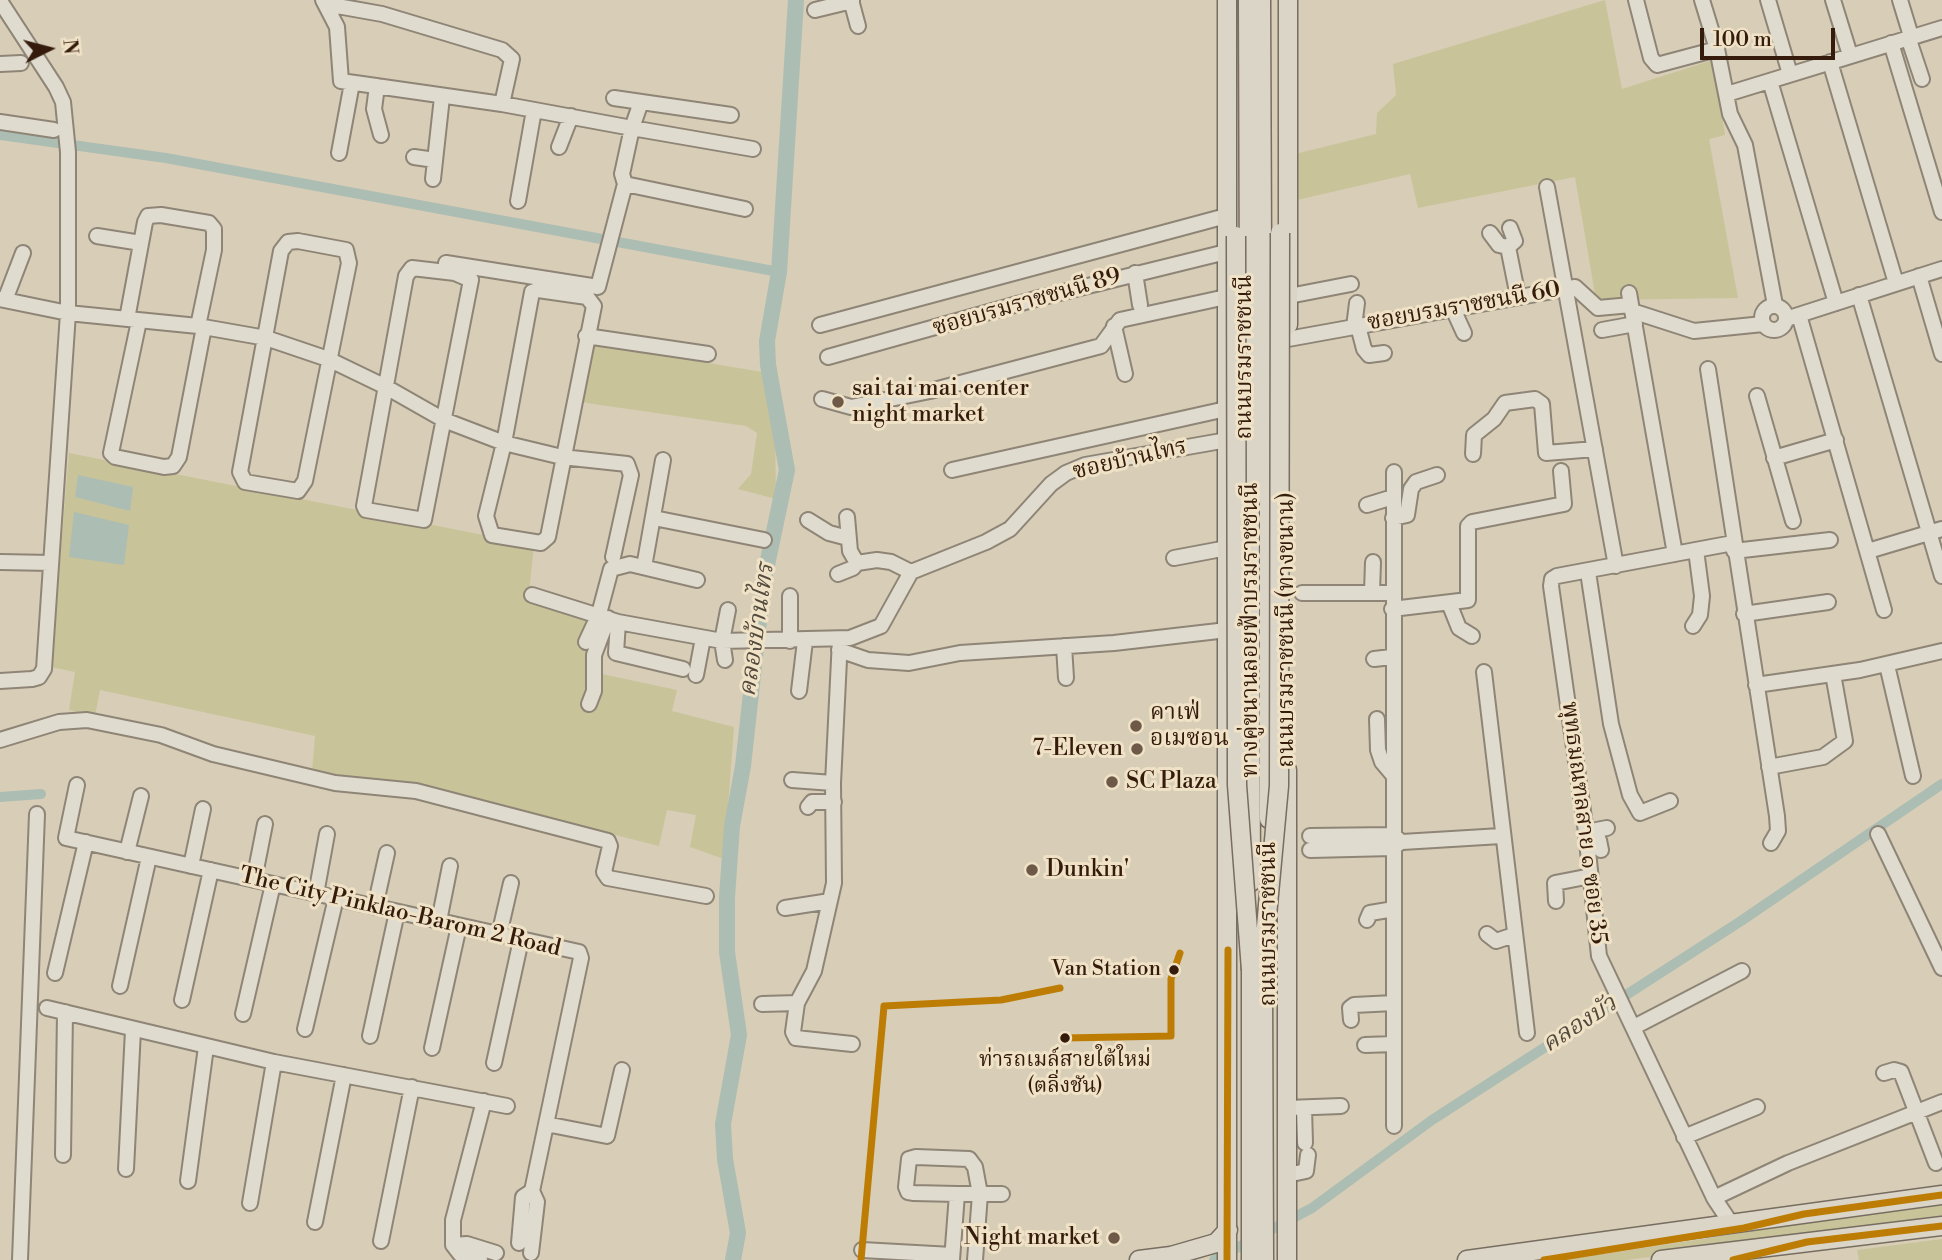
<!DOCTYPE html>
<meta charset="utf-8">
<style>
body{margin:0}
#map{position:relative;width:1942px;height:1260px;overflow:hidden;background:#d8cdb6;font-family:"Libre Bodoni",serif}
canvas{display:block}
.north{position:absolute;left:14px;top:14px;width:70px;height:70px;-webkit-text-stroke:5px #efe2c6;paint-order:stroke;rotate:84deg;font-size:19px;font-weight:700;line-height:28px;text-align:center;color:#351b0c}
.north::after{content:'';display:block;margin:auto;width:24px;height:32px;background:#351b0c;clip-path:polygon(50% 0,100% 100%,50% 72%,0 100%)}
.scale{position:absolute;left:1700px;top:28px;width:135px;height:32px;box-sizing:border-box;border:4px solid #351b0c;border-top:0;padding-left:9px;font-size:21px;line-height:24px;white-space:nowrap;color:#351b0c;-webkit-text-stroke:5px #efe2c6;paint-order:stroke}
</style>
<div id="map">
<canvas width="1942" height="1260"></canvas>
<div class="north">N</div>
<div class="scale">100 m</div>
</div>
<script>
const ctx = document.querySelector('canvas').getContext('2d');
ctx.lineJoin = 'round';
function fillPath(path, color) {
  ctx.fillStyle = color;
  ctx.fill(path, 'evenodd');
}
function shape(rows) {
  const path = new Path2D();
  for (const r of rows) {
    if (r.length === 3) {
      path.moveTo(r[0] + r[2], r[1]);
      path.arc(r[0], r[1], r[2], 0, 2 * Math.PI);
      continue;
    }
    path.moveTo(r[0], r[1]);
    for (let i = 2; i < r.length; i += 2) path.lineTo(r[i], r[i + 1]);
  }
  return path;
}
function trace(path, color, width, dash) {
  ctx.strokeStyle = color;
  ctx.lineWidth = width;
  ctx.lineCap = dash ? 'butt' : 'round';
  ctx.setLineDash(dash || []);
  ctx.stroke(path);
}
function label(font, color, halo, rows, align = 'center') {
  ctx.font = font + ' "Libre Bodoni","Noto Serif Thai",serif';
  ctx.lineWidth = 6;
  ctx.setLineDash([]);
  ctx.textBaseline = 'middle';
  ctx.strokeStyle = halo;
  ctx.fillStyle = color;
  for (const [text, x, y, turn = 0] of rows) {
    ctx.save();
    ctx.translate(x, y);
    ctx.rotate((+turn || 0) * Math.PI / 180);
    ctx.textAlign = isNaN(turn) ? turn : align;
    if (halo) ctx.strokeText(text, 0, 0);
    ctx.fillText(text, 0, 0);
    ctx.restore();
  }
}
fillPath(shape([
 [1605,0,1622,89,1713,60,1725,135,1709,139,1738,298,1596,300,1575,177,1418,208,1410,174,1297,200,1295,154,1376,134,1377,113,1396,95,1393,64],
 [591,343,762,372,775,433,776,499,738,489,751,474,757,433,746,426,580,402],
 [69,453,534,545,528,602,589,619,604,645,602,674,677,690,672,711,734,727,724,859,690,847,696,815,667,810,659,846,432,789,312,771,315,736,100,690,95,716,69,710,75,672,51,667],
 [1942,1202,1942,1220,1626,1260,1524,1260,1605,1254],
 [1942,1239,1942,1260,1859,1260,1857,1250]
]), '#c9c39a');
fillPath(shape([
 [78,475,133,487,130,511,75,497],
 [74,512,129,525,124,565,69,557]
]), '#acbdb3');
trace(shape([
 [0,135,166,158,779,272],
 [0,797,41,794],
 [1214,1260,1312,1208,1432,1120,1741,921,1942,784]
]), '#acbdb3', 10);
trace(shape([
 [733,1260,738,1233,725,1159,723,1124,739,1035,727,952,727,897,732,826,743,766,763,584,787,470,768,365,767,341,779,272,796,0]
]), '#acbdb3', 16);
const minor = shape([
 [323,0,337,27,341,81,502,104,632,128,622,174,625,184,745,209],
 [851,0,858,26],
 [1636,0,1651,58,1657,65,1717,49],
 [1702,0,1717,49,1730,114,1745,145,1775,305],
 [1768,0,1790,74],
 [1833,0,1850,55],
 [1900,0,1911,36],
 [0,1,56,87,63,102,68,152,68,313,44,669,39,677,32,679,0,681],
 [326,4,382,14,502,50,512,59,502,104],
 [815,10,852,1],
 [1908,37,1922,79],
 [1891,43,1942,212],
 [1830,62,1896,283],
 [0,64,21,63],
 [1770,81,1836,303],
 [377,86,374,109,381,135],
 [1727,94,1942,28],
 [614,98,731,115],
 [641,102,632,128,753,149],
 [0,122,54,130],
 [559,147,571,116],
 [339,153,352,83],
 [414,157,435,160],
 [433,179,442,97],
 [1547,187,1616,566],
 [518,201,534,110],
 [1490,233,1499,245,1508,247,1515,241,1510,228],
 [97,236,141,243],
 [298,241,346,250,349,263,305,481,298,491,245,482,240,472,281,251,288,242,298,241],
 [1508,247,1518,297],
 [446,263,598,287,625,184],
 [412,268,455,273,471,280,424,520,366,510,364,506,406,276,412,268],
 [1135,273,1140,305],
 [1919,276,1942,354],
 [538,290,587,297,594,306,548,537,541,543,492,535,486,516,504,443,532,292,538,290],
 [1629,293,1675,554],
 [1859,295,1942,576],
 [1289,296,1351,284],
 [0,299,68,313,198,326,266,338,328,359,386,387,444,420,504,443,562,457,627,464,631,475,613,557],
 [5,300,23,253],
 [1774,318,12],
 [1453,309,1464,333],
 [1632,311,1694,331,1763,324],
 [1799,315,1884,610],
 [127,319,145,222,148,216,161,215,209,223,214,229,214,250,198,326],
 [1786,319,1942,269],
 [139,321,111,453,115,457,164,467,173,466,179,457,204,327],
 [820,325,1226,216],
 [1114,326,1125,374],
 [1358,326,1364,349,1369,355,1384,353],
 [1354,327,1357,303],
 [1602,330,1635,324],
 [586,336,708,354],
 [1288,339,1575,287,1598,308,1631,305],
 [828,357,1039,298,1226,252],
 [1708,369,1777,816,1778,831,1771,843],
 [1757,396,1793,521],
 [822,399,851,407,930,391,1101,346,1120,320,1226,297],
 [1473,454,1474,435,1494,419,1505,403,1535,399,1542,404,1546,453,1595,449],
 [1774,458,1836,440],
 [952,470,1226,409],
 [1394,472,1394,1126],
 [1367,505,1393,497],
 [847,517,850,551,857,563],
 [654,518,764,540],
 [1393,518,1407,515,1411,489,1416,482,1437,475],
 [808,520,829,533,848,538],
 [1734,551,1830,540],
 [1868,551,1942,529],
 [1174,558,1227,548],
 [0,562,51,563],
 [644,567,663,460],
 [1588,572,1611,724,1630,795,1640,813,1670,801],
 [838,574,853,568,857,563,877,560,891,562,911,572],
 [1372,592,1373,562],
 [1302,593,1393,593],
 [532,595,618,622,722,641,850,638,881,626,911,572,986,542,1010,529,1051,484,1066,473,1085,465,1227,440],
 [790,596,790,641],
 [1449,603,1459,628,1472,636],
 [1392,609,1468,600,1468,526,1472,522,1564,504,1561,471],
 [1744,614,1828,602],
 [618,622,616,653,683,669],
 [1693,626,1700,615,1702,596,1696,550],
 [840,639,833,783,834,883,814,971,797,1003,793,1032,796,1038,852,1044],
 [586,642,599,614,611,569,630,564,697,580],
 [1064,646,1066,678],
 [839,650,868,660,909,663,960,653,1114,643,1227,630],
 [1374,659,1392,657],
 [725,660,722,641,728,610],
 [1887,665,1913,776],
 [1484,672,1527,1033],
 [696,675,703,638],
 [1756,685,1860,670,1942,651],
 [799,691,805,641],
 [589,704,594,691,594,655,608,618],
 [1377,719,1378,750,1382,762,1393,775],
 [0,740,59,722,87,720,161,735,213,754,335,783,416,791,608,841,610,846,604,872,608,878,706,896],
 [1769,767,1823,757,1845,741,1833,674],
 [792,780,833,783],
 [77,785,66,838,579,952,581,958,532,1191],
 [808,807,812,802,834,802],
 [1586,832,1607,828],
 [1878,834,1942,968],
 [1310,836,1393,835,1398,839],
 [1402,842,1501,836],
 [1587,842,1599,840,1601,850],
 [1310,850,1393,848,1401,842],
 [127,852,141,796],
 [191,866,203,809],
 [254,880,265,824],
 [316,894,327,834],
 [1556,901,1555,883,1591,876],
 [375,907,387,853],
 [785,908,830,901],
 [1367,920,1370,913,1394,909],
 [439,921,450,866],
 [1487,934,1496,941,1514,935],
 [499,935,511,883],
 [55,973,86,842],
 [120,986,149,857],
 [182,1000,211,870],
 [762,1004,797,1003],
 [47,1008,274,1062,507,1106],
 [243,1014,273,884],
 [1351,1020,1350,1008,1354,1005,1394,1003],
 [1634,1027,1742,971],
 [305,1029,336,898],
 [370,1036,397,912],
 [1365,1045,1394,1044],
 [432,1048,459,926],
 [494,1063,521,940],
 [1884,1073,1894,1070,1901,1072,1936,1163],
 [1287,1108,1341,1106],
 [1304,1108,1305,1143],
 [546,1124,607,1136,622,1070],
 [1684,1137,1757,1107],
 [63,1155,65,1012],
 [126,1169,133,1030],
 [1287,1175,1306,1171,1308,1155],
 [188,1181,206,1047],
 [1714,1198,1788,1163,1942,1102],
 [250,1203,274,1062],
 [315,1222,344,1075],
 [1730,1222,1714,1198,1599,956,1586,832,1551,586,1552,579,1557,576,1733,543],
 [381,1241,412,1087],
 [519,1243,523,1197,532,1191,537,1202,531,1253],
 [453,1245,453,1220,484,1101],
 [862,1250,952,1255],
 [20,1260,37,814],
 [480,1260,460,1254,453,1245,467,1244,496,1253],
 [952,1260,957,1194],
 [975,1260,980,1194,975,1167,969,1159,916,1157,909,1159,906,1187,908,1192,914,1193,957,1194,1002,1194]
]);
const major = shape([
 [1227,0,1227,1260],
 [1248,0,1251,882],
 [1261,0,1263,493],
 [1288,325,1288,0],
 [1269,483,1269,819],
 [1287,770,1287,1260],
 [1251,956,1251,1260],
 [1263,987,1264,1260],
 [1139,1260,1171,1256,1216,1243,1228,1230],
 [1467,1260,1942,1195],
 [1661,1260,1942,1226]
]);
trace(minor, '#8e8576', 18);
trace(major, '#776d60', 21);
trace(minor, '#e0dbcf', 14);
trace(major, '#dbd5c7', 18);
const majorBridge = shape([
 [1236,236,1237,785,1251,970],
 [1262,970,1279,786,1280,233]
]);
trace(majorBridge, '#776d60', 21, []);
trace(majorBridge, '#dbd5c7', 18);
trace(shape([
 [884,1006,1001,1000,1060,988],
 [1171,1036,1171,979,1180,953],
 [1065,1038,1171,1036],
 [861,1260,884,1006],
 [1227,1260,1228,950],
 [1544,1260,1744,1228,1804,1214,1942,1195],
 [1733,1260,1807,1242,1942,1226]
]), '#bd7c04', 7);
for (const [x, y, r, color] of [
 [838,402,7,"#6e5948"],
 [1136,726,7,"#6e5948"],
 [1137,749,7,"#6e5948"],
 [1112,782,7,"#6e5948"],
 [1032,870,7,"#6e5948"],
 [1174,970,6,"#351b0c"],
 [1065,1038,6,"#351b0c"],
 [1114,1238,7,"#6e5948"]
]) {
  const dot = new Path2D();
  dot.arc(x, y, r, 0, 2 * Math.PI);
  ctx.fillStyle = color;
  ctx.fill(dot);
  trace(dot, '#efe2c6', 2.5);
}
label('21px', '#351b0c', '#efe2c6', [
 ["Van Station",1161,970],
 ["ท่ารถเมล์สายใต้ใหม่",1065,1061,"center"],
 ["(ตลิ่งชัน)",1065,1087,"center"]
], 'right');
label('23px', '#351b0c', '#efe2c6', [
 ["ซอยบรมราชชนนี 89",1027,303,-16],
 ["ซอยบรมราชชนนี 60",1464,307,-10],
 ["ถนนบรมราชชนนี",1245,357,-90],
 ["ซอยบ้านไทร",1130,460,-13],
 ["ทางคู่ขนานลอยฟ้าบรมราชชนนี",1251,630,-90],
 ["ถนนบรมราชชนนี (ทางขนาน)",1287,630,-90],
 ["พุทธมณฑลสาย ๑ ซอย 35",1583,823,83],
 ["The City Pinklao-Barom 2 Road",400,913,13],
 ["ถนนบรมราชชนนี",1269,924,-90]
]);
label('23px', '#351b0c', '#efe2c6', [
 ["sai tai mai center",852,389],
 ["night market",852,415],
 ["คาเฟ่",1150,713],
 ["อเมซอน",1150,739],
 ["7-Eleven",1123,749,"right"],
 ["SC Plaza",1126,782],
 ["Dunkin'",1046,870],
 ["Night market",1100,1238,"right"]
], 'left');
label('italic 24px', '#534a3e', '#efe2c6', [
 ["คลองบ้านไทร",758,630,-82],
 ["คลองบัว",1580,1025,-33]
]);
</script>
